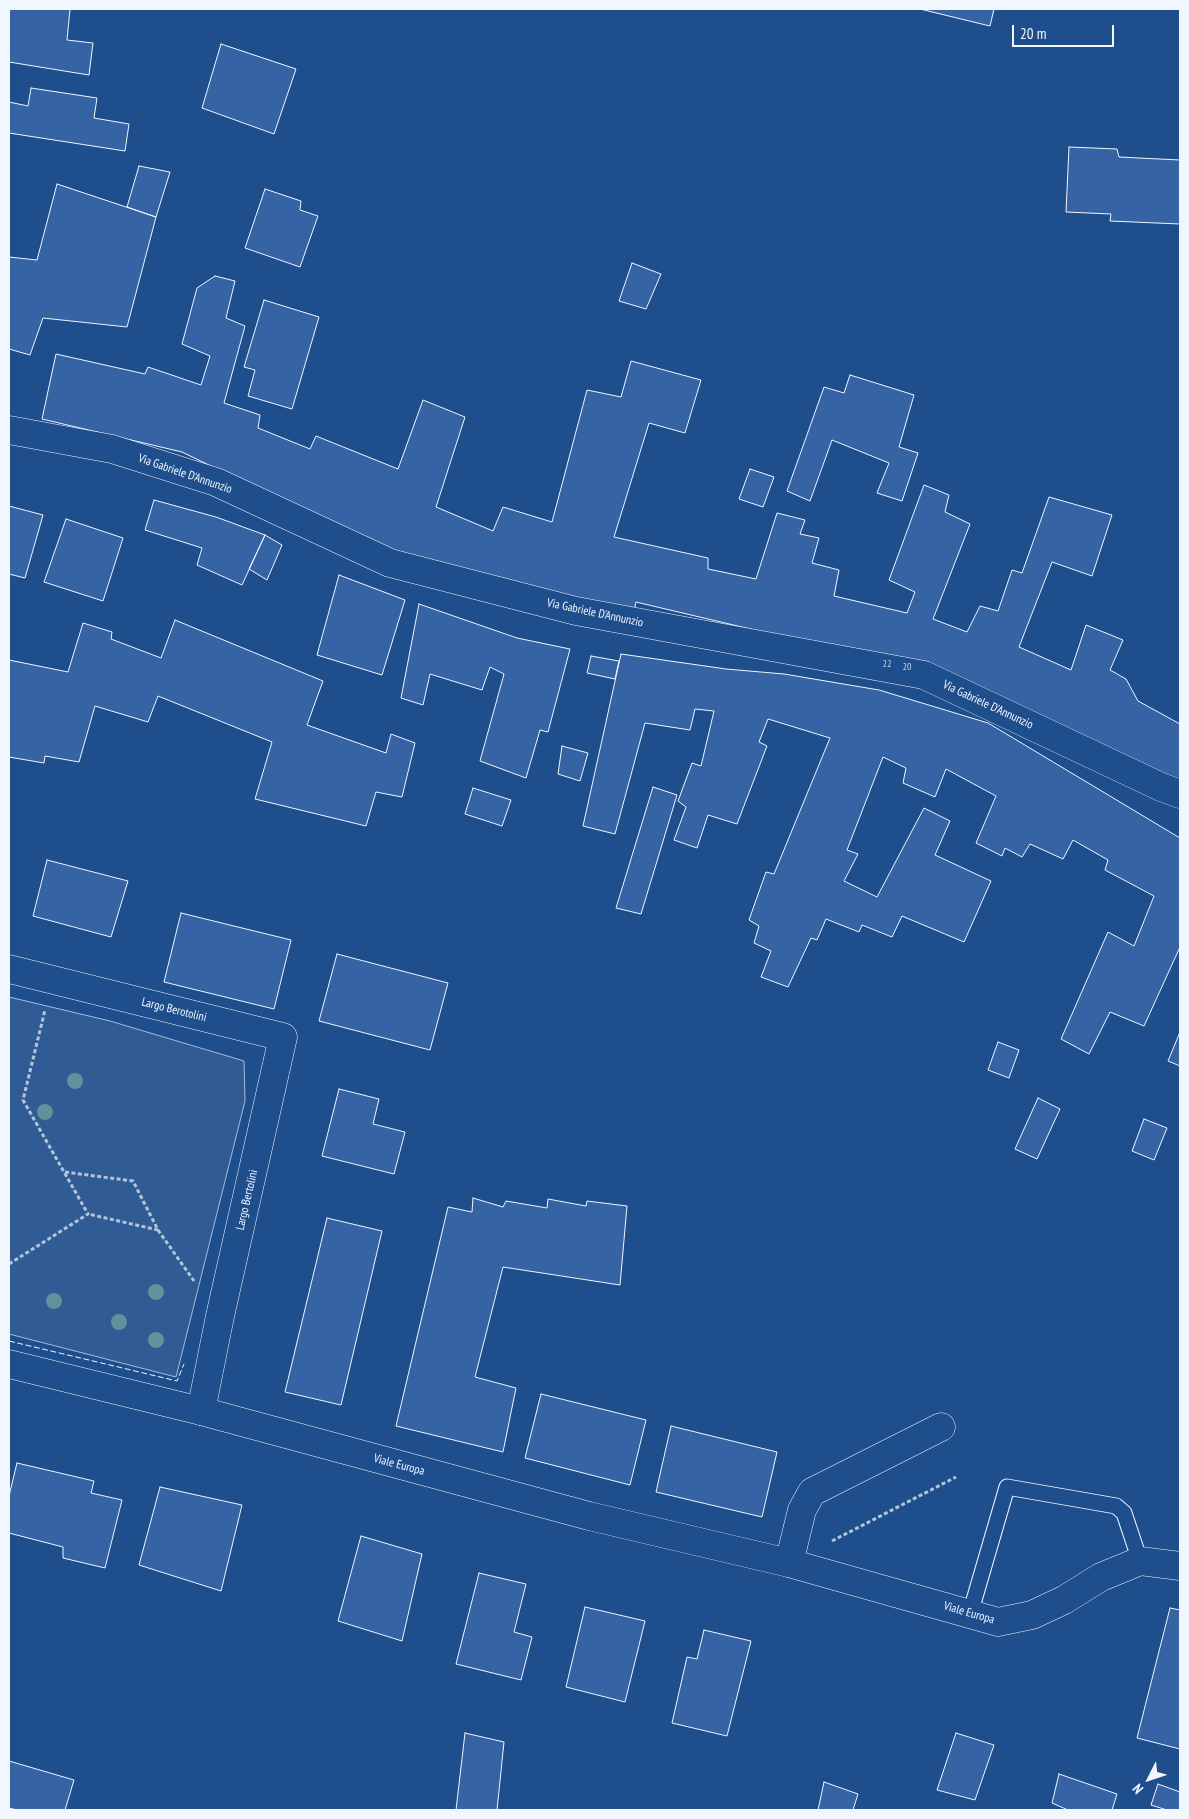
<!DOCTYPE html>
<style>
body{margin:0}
#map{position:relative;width:1189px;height:1819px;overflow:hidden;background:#1f4e8c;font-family:"PT Sans Narrow",sans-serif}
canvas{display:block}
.frame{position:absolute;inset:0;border:10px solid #f2f6ff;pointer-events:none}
.north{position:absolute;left:1124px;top:1754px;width:50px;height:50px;-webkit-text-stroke:4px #1f4e8c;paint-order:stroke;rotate:229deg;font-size:14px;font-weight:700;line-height:20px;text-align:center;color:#f2f6ff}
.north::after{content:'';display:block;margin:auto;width:18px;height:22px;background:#f2f6ff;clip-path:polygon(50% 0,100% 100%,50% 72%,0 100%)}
.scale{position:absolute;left:1012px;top:25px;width:102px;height:22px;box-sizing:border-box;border:2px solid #f2f6ff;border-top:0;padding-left:6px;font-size:15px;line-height:18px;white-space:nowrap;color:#f2f6ff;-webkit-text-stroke:4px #1f4e8c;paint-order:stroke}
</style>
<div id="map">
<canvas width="1189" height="1819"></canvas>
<div class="frame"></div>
<div class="north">N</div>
<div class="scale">20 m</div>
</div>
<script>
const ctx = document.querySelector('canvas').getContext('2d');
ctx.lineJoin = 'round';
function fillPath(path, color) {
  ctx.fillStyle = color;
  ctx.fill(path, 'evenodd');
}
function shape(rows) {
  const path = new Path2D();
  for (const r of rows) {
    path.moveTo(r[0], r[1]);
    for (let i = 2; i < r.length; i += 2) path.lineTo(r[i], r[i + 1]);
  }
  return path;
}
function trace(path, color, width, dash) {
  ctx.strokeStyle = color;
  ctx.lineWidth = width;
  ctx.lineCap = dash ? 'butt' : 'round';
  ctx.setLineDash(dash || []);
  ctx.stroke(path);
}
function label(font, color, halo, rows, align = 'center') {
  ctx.font = font + ' "PT Sans Narrow",sans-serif';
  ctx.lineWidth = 4;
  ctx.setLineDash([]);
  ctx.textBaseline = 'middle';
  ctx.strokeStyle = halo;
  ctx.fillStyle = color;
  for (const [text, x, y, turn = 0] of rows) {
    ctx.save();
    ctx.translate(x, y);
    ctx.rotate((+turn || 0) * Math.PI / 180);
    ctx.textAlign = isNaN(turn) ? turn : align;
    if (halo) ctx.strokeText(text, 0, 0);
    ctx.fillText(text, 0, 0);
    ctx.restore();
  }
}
const green = shape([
 [9,997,110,1021,244,1061,245,1101,176,1377,9,1334,9,997]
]);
fillPath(green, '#305b95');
trace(green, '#a8bbd7', 1);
const building = shape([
 [9,9,70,9,67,40,93,43,89,75,9,62,9,9],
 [920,9,994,9,990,26,920,9],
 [221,44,296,69,274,134,202,108,221,44],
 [31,88,97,98,94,118,129,124,125,151,9,133,9,102,28,106,31,88],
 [1069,147,1117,149,1119,157,1180,160,1180,224,1110,221,1111,214,1066,212,1069,147],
 [139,166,170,172,156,217,127,207,139,166],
 [57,184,156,217,127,327,43,318,30,355,9,349,9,257,37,260,57,184],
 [265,189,301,201,300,210,318,216,300,267,245,248,265,189],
 [632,263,661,274,646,309,619,301,632,263],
 [215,276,235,281,226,318,245,326,224,403,260,415,258,428,310,449,316,436,398,469,423,400,465,417,436,507,493,531,503,507,552,522,587,390,621,397,631,361,701,380,685,433,649,423,614,537,708,558,708,569,756,579,777,513,805,520,800,534,819,538,812,563,839,570,834,596,907,613,915,592,889,580,924,485,949,495,945,512,970,524,933,619,967,632,980,606,998,611,1012,570,1022,573,1049,497,1112,515,1092,576,1052,562,1019,647,1071,670,1086,625,1123,640,1110,670,1126,679,1138,701,1180,724,1180,789,814,644,636,602,633,615,392,554,182,452,42,419,56,354,145,374,148,367,201,385,210,356,182,344,197,288,215,276],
 [264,300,319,317,292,409,248,396,255,370,244,367,264,300],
 [850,375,914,395,899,447,918,453,902,501,877,493,889,463,832,440,810,501,787,491,824,387,844,393,850,375],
 [750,469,774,477,763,507,739,499,750,469],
 [154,500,216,517,265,535,242,585,197,565,202,548,145,530,154,500],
 [9,506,43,515,25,578,9,574,9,506],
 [66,519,123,538,103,601,44,582,66,519],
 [265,535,282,545,267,580,249,569,265,535],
 [339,575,405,600,382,675,317,655,339,575],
 [419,604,517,638,570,649,548,732,540,730,526,778,480,761,504,674,490,667,482,690,430,674,423,705,401,698,419,604],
 [175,620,323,681,307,725,386,753,391,734,415,743,402,797,376,792,366,826,255,799,272,742,158,696,148,722,95,706,79,762,45,756,44,763,9,757,9,660,68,672,83,623,112,632,111,639,161,658,175,620],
 [621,654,726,669,784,674,879,690,988,723,1180,838,1180,947,1144,1026,1110,1012,1089,1054,1061,1039,1108,932,1134,946,1154,896,1105,870,1108,860,1073,840,1063,859,1030,844,1022,857,1005,848,1002,856,976,843,996,796,946,769,935,797,903,783,906,768,883,757,847,850,858,854,844,881,877,897,924,808,950,821,935,855,991,881,964,942,902,916,892,937,862,925,859,932,826,919,817,940,811,938,788,987,761,977,771,951,754,943,759,926,749,920,766,872,774,874,830,738,768,719,759,742,767,746,737,824,708,815,697,848,674,840,686,807,678,801,692,763,701,766,714,711,695,709,690,730,645,723,615,834,583,826,621,654],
 [591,656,619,661,615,679,587,673,591,656],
 [562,746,588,753,580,781,558,774,562,746],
 [653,787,677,795,641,914,616,908,653,787],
 [473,788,511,800,502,826,465,814,473,788],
 [47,860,128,881,111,937,33,916,47,860],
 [181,913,291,940,274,1009,164,982,181,913],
 [337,954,448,983,430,1050,319,1021,337,954],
 [1180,1032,1180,1066,1168,1061,1180,1032],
 [998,1042,1019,1050,1009,1078,988,1070,998,1042],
 [339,1089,379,1099,373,1124,405,1132,394,1174,322,1156,339,1089],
 [1038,1098,1060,1109,1037,1159,1015,1149,1038,1098],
 [1144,1119,1167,1128,1154,1160,1132,1151,1144,1119],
 [473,1198,503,1207,506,1201,547,1208,548,1199,586,1206,587,1201,627,1206,620,1285,503,1267,475,1377,516,1388,503,1452,396,1426,448,1207,472,1212,473,1198],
 [327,1218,382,1231,341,1405,285,1392,327,1218],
 [541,1394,646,1420,630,1485,525,1458,541,1394],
 [671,1426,777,1452,762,1517,656,1492,671,1426],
 [17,1463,94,1481,91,1493,122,1500,105,1568,63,1558,63,1547,9,1533,9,1496,17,1463],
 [160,1487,242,1505,221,1591,139,1565,160,1487],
 [361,1536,422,1554,402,1641,338,1621,361,1536],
 [479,1573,526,1584,514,1632,532,1637,521,1680,456,1664,479,1573],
 [585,1607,645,1621,625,1702,566,1687,585,1607],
 [1170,1608,1180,1610,1180,1749,1137,1738,1170,1608],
 [704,1630,751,1641,727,1736,672,1723,687,1657,697,1659,704,1630],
 [465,1733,504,1742,497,1810,456,1810,465,1733],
 [956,1733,994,1745,975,1800,937,1790,956,1733],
 [9,1761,74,1780,65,1810,17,1810,9,1808,9,1761],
 [1059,1774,1117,1794,1112,1810,1068,1810,1052,1803,1059,1774],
 [824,1782,858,1794,853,1810,818,1810,824,1782],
 [1158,1784,1180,1792,1180,1810,1167,1810,1151,1805,1158,1784]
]);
fillPath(building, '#3563a3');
trace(building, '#f2f6ff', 1);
const service = shape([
 [970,1614,1007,1487,1116,1506,1124,1513,1140,1561]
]);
const minor = shape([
 [9,430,112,449,216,482,390,563,576,611,924,675,1161,787,1180,794],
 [9,969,283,1037,220,1316,201,1411],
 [789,1563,802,1510,812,1492,941,1427]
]);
const secondary = shape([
 [9,1364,201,1411,589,1516,789,1563,998,1622,1032,1615,1064,1600,1101,1577,1140,1561,1180,1566]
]);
trace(service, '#f2f6ff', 17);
trace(minor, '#f2f6ff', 29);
trace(secondary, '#f2f6ff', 29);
trace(shape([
 [65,1172,133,1181,158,1230,88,1214],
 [158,1230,194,1281],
 [9,1264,88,1214,23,1100,45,1010],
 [832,1541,956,1477]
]), '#b3c4dc', 3, [4, 2.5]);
trace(service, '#1f4e8c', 15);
trace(minor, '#1f4e8c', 28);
trace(secondary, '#1f4e8c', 28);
trace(shape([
 [9,1341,177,1381,184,1364]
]), '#f2f6ff', 1, [6, 2.5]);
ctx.fillStyle = '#61919a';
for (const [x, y] of [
 [75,1081],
 [45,1112],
 [156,1292],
 [54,1301],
 [119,1322],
 [156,1340]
]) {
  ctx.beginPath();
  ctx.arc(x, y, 8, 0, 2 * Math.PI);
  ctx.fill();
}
label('10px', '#c3d1e8', null, [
 ["22",887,664],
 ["20",907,667]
]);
label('12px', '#f2f6ff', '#1f4e8c', [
 ["Via Gabriele D'Annunzio",185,474,19],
 ["Via Gabriele D'Annunzio",595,613,12],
 ["Via Gabriele D'Annunzio",988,705,25],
 ["Largo Berotolini",174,1010,14],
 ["Largo Bertolini",247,1200,-77],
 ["Viale Europa",399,1465,15],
 ["Viale Europa",969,1613,16]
]);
</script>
